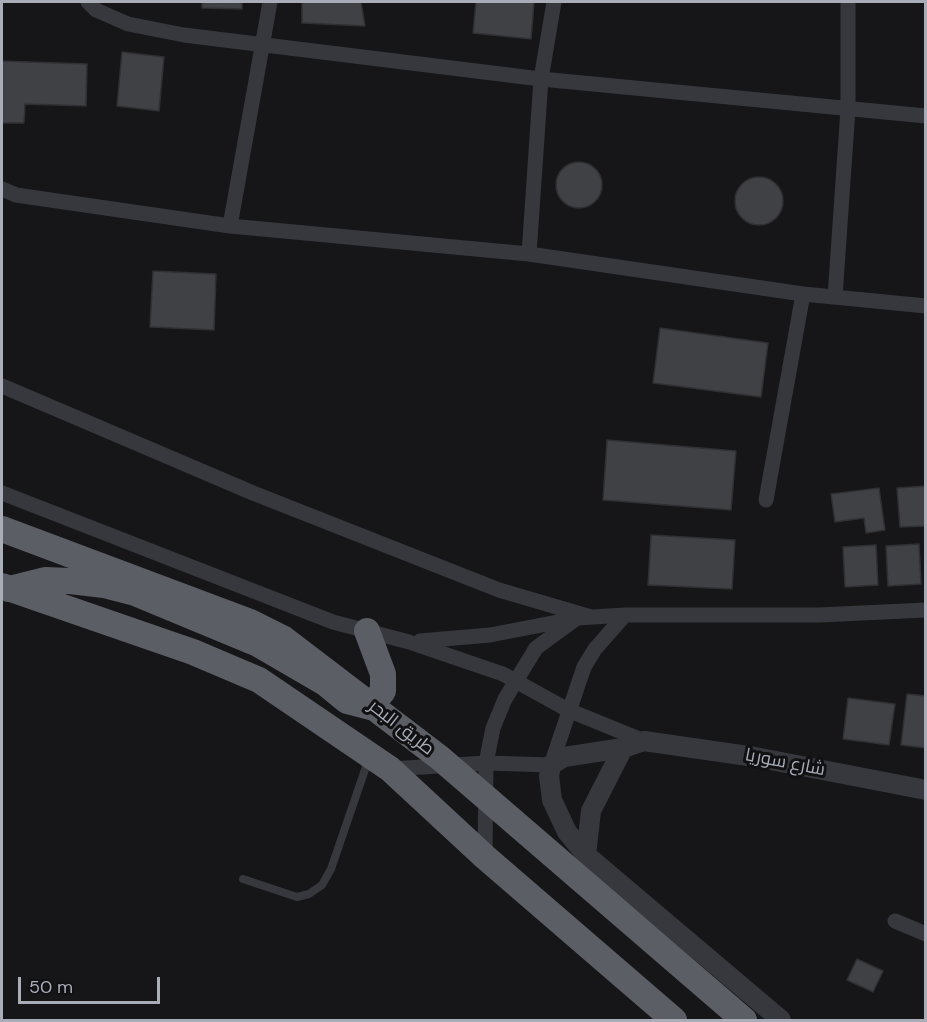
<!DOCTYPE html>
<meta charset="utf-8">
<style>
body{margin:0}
#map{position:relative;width:927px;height:1022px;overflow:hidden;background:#161618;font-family:"DM Sans",sans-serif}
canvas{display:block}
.frame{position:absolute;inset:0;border:3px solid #a8adb8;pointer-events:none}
.scale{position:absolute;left:18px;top:977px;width:142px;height:27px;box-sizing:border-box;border:3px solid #a8adb8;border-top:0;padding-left:8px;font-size:18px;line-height:21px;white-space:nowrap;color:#a8adb8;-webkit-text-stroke:4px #111113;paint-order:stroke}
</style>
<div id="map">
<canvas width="927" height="1022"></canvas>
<div class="frame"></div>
<div class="scale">50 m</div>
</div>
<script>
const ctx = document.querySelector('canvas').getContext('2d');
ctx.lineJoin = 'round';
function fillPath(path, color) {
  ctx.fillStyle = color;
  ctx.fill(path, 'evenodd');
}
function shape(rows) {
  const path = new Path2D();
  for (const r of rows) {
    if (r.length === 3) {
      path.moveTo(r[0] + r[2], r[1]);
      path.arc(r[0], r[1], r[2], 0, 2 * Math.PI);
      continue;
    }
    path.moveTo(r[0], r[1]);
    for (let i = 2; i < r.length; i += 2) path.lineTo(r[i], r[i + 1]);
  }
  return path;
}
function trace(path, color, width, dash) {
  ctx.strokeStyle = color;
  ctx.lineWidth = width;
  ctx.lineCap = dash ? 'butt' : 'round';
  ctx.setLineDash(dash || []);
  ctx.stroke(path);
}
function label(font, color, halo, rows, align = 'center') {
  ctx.font = font + ' "DM Sans",Cairo,sans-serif';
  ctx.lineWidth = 6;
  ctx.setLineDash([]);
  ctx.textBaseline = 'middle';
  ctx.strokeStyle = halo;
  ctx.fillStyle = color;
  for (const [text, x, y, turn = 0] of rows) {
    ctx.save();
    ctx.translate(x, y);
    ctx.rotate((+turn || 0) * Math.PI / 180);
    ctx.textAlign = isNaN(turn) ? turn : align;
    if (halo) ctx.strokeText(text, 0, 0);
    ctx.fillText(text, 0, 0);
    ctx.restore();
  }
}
const building = shape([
 [202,2,242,2,242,9,202,8,202,2],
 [302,2,361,2,365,26,302,23,302,2],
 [476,2,534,2,531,39,473,33,476,2],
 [122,52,164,57,159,111,117,106,122,52],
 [2,61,87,64,86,106,25,104,24,123,2,123,2,61],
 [579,185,23],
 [759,201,24],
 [153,271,216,274,214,330,150,327,153,271],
 [660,328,768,343,761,397,653,383,660,328],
 [607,440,736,451,731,510,603,500,607,440],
 [926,486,926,526,900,527,897,488,926,486],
 [879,488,885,530,866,533,864,518,835,522,831,494,879,488],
 [651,535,735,540,732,589,648,585,651,535],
 [919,544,921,584,888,586,886,546,919,544],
 [876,545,878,585,845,587,843,547,876,545],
 [907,694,926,696,926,748,901,745,907,694],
 [848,698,895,704,889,745,843,739,848,698],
 [857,959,883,971,873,992,847,980,857,959]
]);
fillPath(building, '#404145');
trace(building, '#303034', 1.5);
trace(shape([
 [243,879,297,897,309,894,322,885,331,869,369,758]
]), '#37383d', 8);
trace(shape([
 [88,2,96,10,128,24,184,35,541,79,926,116],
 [2,189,16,195,230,226,529,254,803,294,926,306],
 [230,226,270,2],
 [529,254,541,79,554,2],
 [835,297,848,109,848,2],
 [2,386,253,493,499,590,591,617],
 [2,493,333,622,409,642,503,674,568,710,644,741],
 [766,500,803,294],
 [420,641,490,635,568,620],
 [390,769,486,763,551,765,584,667,595,649,625,615],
 [485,857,486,763,493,728,505,699,536,648,577,618,625,615,819,615,926,610],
 [895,921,926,934]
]), '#37383d', 15);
trace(shape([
 [586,855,591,811,623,748],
 [781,1020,586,855,567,832,552,800,549,776,551,765,564,757,623,748,644,741,755,757,926,790]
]), '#37383d', 20);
trace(shape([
 [2,586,193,652,259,680,390,769,485,857,674,1020],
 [9,589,45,580,70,581,104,585,135,593,258,644,325,683,347,701,370,707,383,691,383,674,367,631]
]), '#5b5e65', 26);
trace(shape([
 [2,529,250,622,284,639,440,758,744,1020]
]), '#5b5e65', 26);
label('18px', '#a8adb8', '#111113', [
 ["طريق البحر",401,728,38],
 ["شارع سوريا",785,763,11]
]);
</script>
